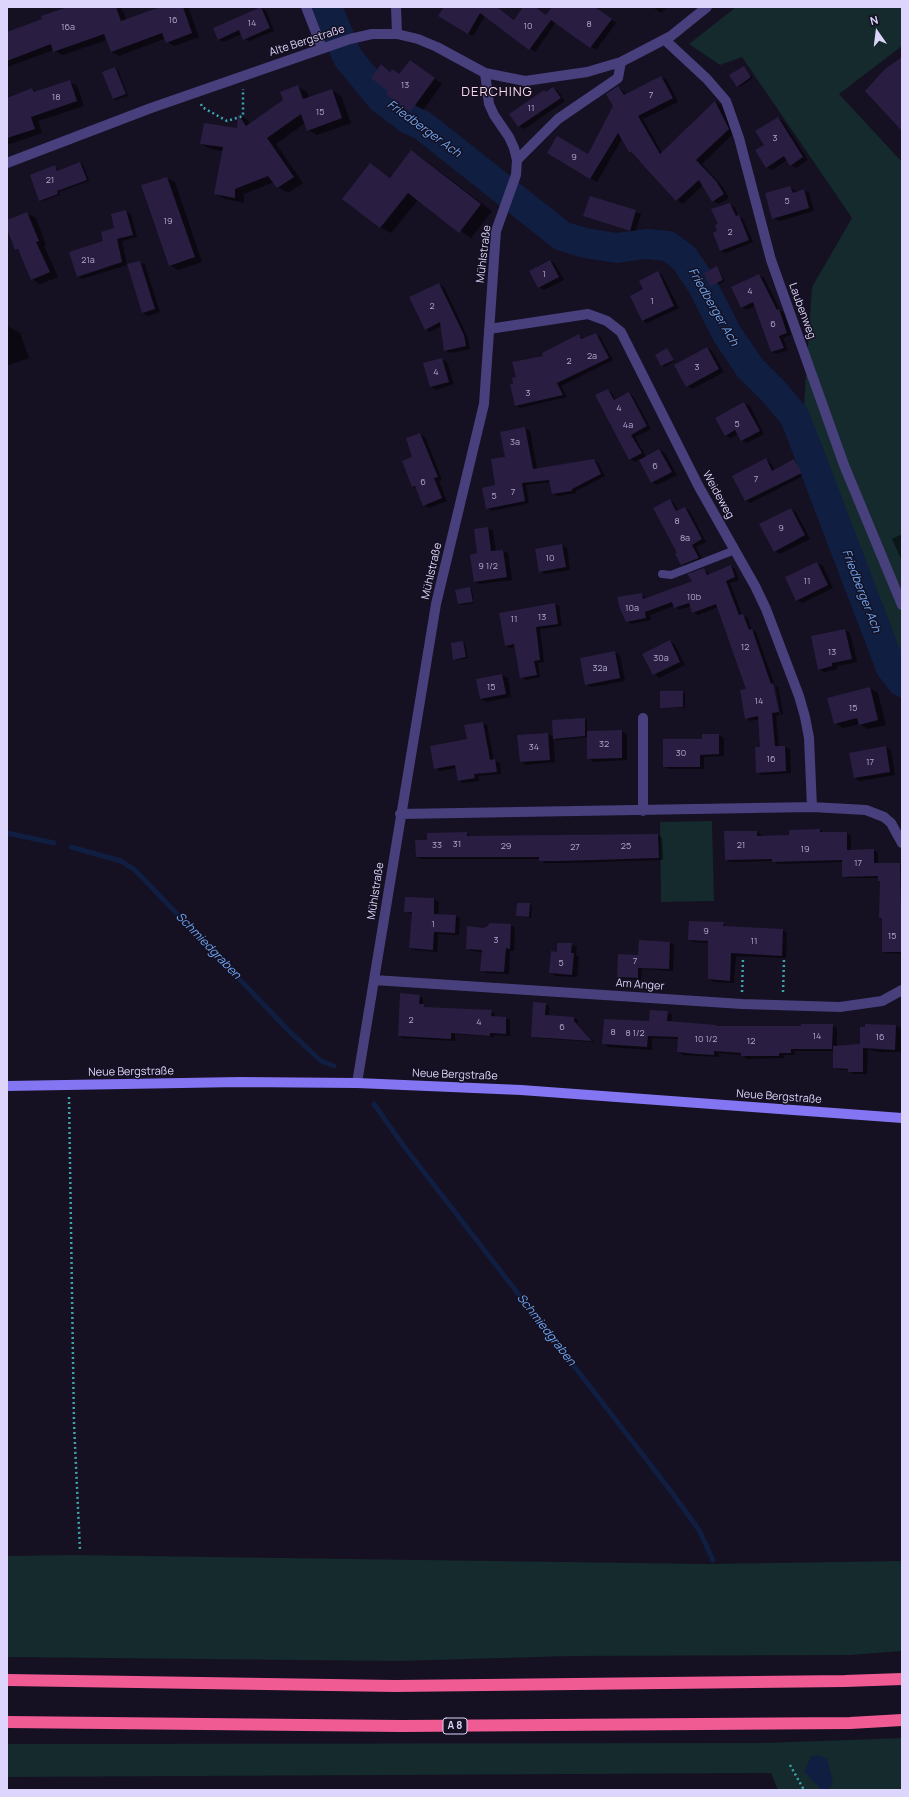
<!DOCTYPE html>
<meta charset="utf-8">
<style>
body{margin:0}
#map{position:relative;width:909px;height:1797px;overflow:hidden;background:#151022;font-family:Manrope,sans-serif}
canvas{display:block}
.frame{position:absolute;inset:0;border:8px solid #ddd5fb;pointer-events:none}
.north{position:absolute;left:857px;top:12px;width:40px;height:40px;-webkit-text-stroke:3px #151022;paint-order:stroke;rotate:346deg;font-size:11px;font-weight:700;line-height:16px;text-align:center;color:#ddd5fb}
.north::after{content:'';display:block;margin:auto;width:14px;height:18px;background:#ddd5fb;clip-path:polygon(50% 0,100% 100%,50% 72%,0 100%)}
</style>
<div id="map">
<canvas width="909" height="1797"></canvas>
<div class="frame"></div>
<div class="north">N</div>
</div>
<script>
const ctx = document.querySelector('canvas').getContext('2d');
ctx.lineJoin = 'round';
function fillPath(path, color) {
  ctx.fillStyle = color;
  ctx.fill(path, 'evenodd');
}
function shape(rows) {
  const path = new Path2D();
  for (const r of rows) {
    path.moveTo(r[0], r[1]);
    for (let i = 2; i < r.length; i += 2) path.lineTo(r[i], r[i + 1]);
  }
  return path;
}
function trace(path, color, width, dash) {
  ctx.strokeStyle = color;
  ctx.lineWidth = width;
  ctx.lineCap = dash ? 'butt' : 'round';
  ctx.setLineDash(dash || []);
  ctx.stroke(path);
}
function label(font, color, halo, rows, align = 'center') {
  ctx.font = font + ' Manrope,sans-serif';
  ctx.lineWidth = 3;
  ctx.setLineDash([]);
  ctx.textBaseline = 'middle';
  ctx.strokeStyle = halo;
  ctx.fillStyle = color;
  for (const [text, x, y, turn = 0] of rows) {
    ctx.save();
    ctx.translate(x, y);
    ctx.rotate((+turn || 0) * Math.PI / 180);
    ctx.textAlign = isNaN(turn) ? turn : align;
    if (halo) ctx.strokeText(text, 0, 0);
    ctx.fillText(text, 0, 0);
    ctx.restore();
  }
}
fillPath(shape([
 [736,7,902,7,902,46,839,94,902,162,902,668,897,663,878,620,802,434,812,287,852,218,742,57,720,65,689,44],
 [712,821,714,901,661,902,660,822],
 [73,1555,705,1564,902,1561,902,1651,850,1655,573,1656,398,1661,7,1657,7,1556],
 [902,1738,902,1790,778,1790,771,1773,7,1777,7,1744,763,1743]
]), '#142a2c');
fillPath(shape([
 [818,1755,827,1759,833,1782,828,1790,822,1790,804,1772,811,1757]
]), '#101e41');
fillPath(shape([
 [73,7,121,7,127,21,155,10,154,7,188,7,199,37,174,46,167,42,166,38,119,56,112,52,107,40,62,55,54,50,7,67,7,34],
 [445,7,497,7,515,20,524,7,534,7,546,16,553,7,595,7,616,23,596,50,556,22,535,52,485,16,473,36,440,16],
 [653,7,667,7,661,13],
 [261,8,266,11,274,31,249,41,244,39,242,34,223,42,218,39],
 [410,61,442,84,419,116,410,111,390,91,381,66,391,72,392,70,400,75],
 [744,67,753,78,740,87,737,86],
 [115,68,118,70,128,96,116,100,113,99],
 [661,77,667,80,678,102,643,119,662,153,716,102,721,105,734,133,702,164,722,186,729,198,719,204,713,201,703,185,683,204,677,200,630,152,622,139,597,182,548,153,588,155,614,105,618,87,626,94],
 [70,82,77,86,84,106,38,121,42,133,7,145,7,95,8,98,32,89,37,92],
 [298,87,307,92,309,98,332,90,341,96,351,123,317,135,308,130,305,123,276,144,303,183,288,193,278,187,274,182,244,194,244,203,225,199,216,194,223,151,211,149,201,144,237,130,239,115,248,120,250,124,284,101],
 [553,88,558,91,565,101,524,129,519,126,547,93],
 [778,118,783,121,808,160,796,168,791,165,787,160,772,170,767,167,765,145],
 [411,151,422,158,492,211,471,238,418,200,391,233,380,227,370,164,391,178],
 [80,163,83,165,89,181,59,192,60,195,42,201,40,200,55,166,59,171],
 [167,178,175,182,202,262,178,270,170,265],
 [790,187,797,192,804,190,809,193,814,211,779,221,773,218,766,194],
 [590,197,641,214,635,233,584,216],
 [730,204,735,207,738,216,743,219,753,242,726,253,721,251,714,233,718,232,719,225],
 [126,211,131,214,137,237,122,241,127,265,82,279,77,276,116,228],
 [27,213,36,218,46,245,44,246,58,277,40,284,32,279,20,252,16,249,7,226,7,221],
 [550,261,555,264,564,280,544,290,539,287],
 [140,262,145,265,160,312,148,316,143,313],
 [717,267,725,281,714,287,711,285],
 [658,273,662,275,679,308,647,323,642,320,644,290],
 [759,275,764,278,780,310,784,313,791,335,783,338,788,350,776,354,771,352,755,306,747,310,742,307],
 [439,284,444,287,468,338,470,349,450,353,445,350,441,326,430,332,425,329],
 [7,326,20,333,29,358,7,366],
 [596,334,600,337,613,360,561,386,567,397,520,408,515,405,514,384,517,377,545,357,579,336,584,338],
 [707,348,712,351,724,372,692,389,687,386],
 [667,349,675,361,664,367,656,355],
 [442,359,447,362,454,384,436,390,431,387],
 [608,390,612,393,616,400,629,393,633,396,651,429,635,437,646,457,659,450,665,453,677,475,657,485,652,482,640,459,635,462,630,459],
 [744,403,750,406,764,434,747,443,742,440,739,434,731,438,725,435],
 [525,428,530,431,537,469,594,460,598,463,605,476,576,491,576,493,558,496,553,494,551,482,526,485,529,503,492,511,487,508,506,458],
 [420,434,425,437,442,480,439,481,447,501,429,508,424,505,417,489,413,487,403,461,414,457],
 [766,459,770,462,775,470,794,460,799,463,805,475,750,503,746,500],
 [669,500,674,503,678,511,685,508,689,510,706,542,696,547,703,561,687,567,682,564],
 [791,509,796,512,810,539,780,554,774,551],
 [488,528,493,531,496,552,503,551,508,553,512,580,480,584,475,582,479,554],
 [902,534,902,561,892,539],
 [561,545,567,548,570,570,545,574,540,571],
 [817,563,823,566,833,588,802,603,797,600],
 [731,566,735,569,739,580,730,583,742,615,748,618,752,630,756,632,775,686,778,687,783,714,781,715,775,684,773,684,779,715,776,716,779,747,785,747,790,749,791,773,762,775,757,772,761,748,759,719,751,721,746,718,747,690,718,607,698,615,693,612,691,606,679,610,674,606,650,615,651,620,632,624,627,621,641,594,646,598,691,583,704,569,710,575],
 [470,588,472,590,474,603,461,605,459,604],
 [555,604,559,606,562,626,540,629,544,662,538,663,540,677,526,680,521,677,515,647,510,648,506,645],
 [845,630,850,633,857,662,837,666,837,669,824,672,819,669],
 [670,641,675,645,685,665,659,678,654,674],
 [463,642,465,644,468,658,456,660,454,659],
 [615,652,620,656,625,681,591,687,586,684],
 [502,675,508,678,511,697,486,702,481,699,477,680],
 [870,688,878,693,886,725,868,729,859,724,843,728,835,723],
 [683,692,685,693,685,708,661,707],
 [585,719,587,720,587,732,621,731,627,734,627,760,594,762,588,758,588,737,556,740,553,738,555,762,526,765,521,762,547,734,554,737],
 [483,723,487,725,494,760,500,763,501,774,478,776,479,781,463,783,459,781,457,768,440,771,435,768,468,740],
 [703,735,719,735,724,738,724,756,704,757,704,769,668,769,664,766,703,740],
 [886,747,891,750,895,775,860,781,855,778],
 [820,830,824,833,847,833,851,836,851,851,874,850,878,853,878,864,902,866,902,954,887,953,883,951,883,919,880,918,881,882,879,878,847,878,843,876,843,862,777,864,773,861,730,862,726,859,757,832,761,834,761,837,790,836,790,831],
 [467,833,471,837,658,835,662,838,663,860,566,863,545,863,540,859,421,859,417,857,428,841],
 [406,898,434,899,439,902,438,915,456,916,460,918,459,935,438,934,437,952,415,950,410,948,413,914,406,911],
 [530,904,532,906,531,918,517,916],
 [723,923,728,928,783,930,787,933,786,958,736,956,734,983,714,982,709,979,709,943,694,942,689,940],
 [511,925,515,928,514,951,510,951,509,974,486,973,482,970,483,952,471,951,467,948,483,929],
 [670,943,674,945,673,971,642,969,641,980,622,978,618,976,639,956],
 [571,944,577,947,576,955,579,957,577,977,556,976,550,973,558,953],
 [419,996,423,998,423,1005,428,1008,491,1011,495,1014,495,1017,506,1018,510,1020,510,1036,494,1035,494,1037,455,1034,455,1041,403,1038,399,1036],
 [545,1004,549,1006,549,1016,574,1018,578,1020,577,1024,594,1042,536,1038,532,1036],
 [667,1012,672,1015,671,1022,719,1027,802,1027,832,1025,837,1028,837,1047,861,1044,896,1026,902,1028,902,1052,879,1052,868,1049,867,1074,853,1074,849,1070,838,1070,834,1067,834,1051,795,1051,795,1055,784,1055,784,1058,747,1059,742,1055,719,1053,719,1057,683,1055,678,1052,679,1039,652,1038,652,1050,608,1047,604,1044,650,1022]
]), '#0007');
trace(shape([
 [7,833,54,843],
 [71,847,121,861,135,870,289,1031,321,1061,334,1066],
 [374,1104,403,1145,670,1490,699,1530,713,1560]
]), '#101e41', 5);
trace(shape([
 [327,7,348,58,381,98,410,120,422,125,562,236,585,243,617,248,646,244,668,246,684,258,701,283,727,334,750,368,775,393,795,417,891,668,902,682]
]), '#101e41', 30);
fillPath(shape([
 [68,7,116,7,121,21,160,7,183,7,192,33,166,43,162,33,111,52,104,34,53,52,51,44,7,61,7,32,42,19,41,16],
 [261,7,270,28,243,40,239,30,218,40,213,28],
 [444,7,497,7,514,20,523,7,535,7,546,15,552,7,595,7,612,19,590,48,551,20,529,50,480,13,468,34,438,16],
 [902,57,902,131,865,91,885,69],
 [410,60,435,78,410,112,386,94,388,91,371,78,381,64,390,72,392,69,399,74],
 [744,66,751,77,737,87,729,75],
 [115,67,126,94,113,99,102,72],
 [661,76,673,98,638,116,660,154,715,101,729,129,696,160,716,181,724,194,712,202,699,180,676,201,631,152,629,152,618,133,590,179,547,153,557,136,588,154,613,106,606,94,618,86,624,95],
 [70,80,77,101,31,117,35,129,7,138,7,98,32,88,34,92],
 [298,85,303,99,332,89,342,118,307,131,301,114,267,138,294,177,277,188,268,176,235,189,235,198,214,194,223,147,200,144,204,123,237,128,238,114,246,126,283,100,280,92],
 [553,87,561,98,518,127,509,114,544,90,546,92],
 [778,117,803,157,790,166,784,156,766,168,755,150,764,145,755,131],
 [411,150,481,204,459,233,408,193,380,228,342,199,370,163,390,178],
 [80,162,87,180,57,191,58,194,39,201,30,175,55,165,57,171],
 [167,177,195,257,169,266,141,185],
 [790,186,793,193,804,189,809,208,772,219,765,193],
 [590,196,636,210,630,231,583,216],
 [730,203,736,216,739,215,749,240,720,251,713,233,717,231,715,225,718,224,711,209],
 [126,210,133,235,117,239,122,262,77,277,69,252,103,241,101,232,114,228,111,214],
 [27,212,39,241,36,242,50,272,31,280,18,249,15,250,7,229,7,220],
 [550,260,559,277,538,288,529,271],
 [140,261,155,309,142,313,127,264],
 [717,266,723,280,710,286,704,273],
 [658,271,674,306,642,321,630,296,643,289,639,281],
 [759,274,777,310,779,309,787,333,779,336,784,348,771,352,753,302,741,308,731,287],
 [439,283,464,335,466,346,444,351,440,322,425,330,409,297],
 [596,333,609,358,557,383,563,395,515,406,510,384,513,384,512,378,516,377,512,362,543,356,542,353,579,334,581,339],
 [707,347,719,369,686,387,674,365],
 [667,348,674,360,661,366,655,355],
 [442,358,449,382,430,387,423,363],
 [608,389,614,400,629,392,647,426,631,435,642,453,629,460,595,395],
 [744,402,760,431,741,441,735,430,725,436,715,418],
 [525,427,533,469,594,459,601,474,572,489,572,491,552,494,549,480,522,483,525,501,486,509,482,488,495,485,491,459,505,457,500,432],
 [420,433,438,477,434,478,442,498,423,506,415,486,412,487,402,461,412,457,406,438],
 [659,449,672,472,651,483,639,460],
 [766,458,772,471,794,459,802,473,745,501,732,476],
 [670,499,676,511,685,507,702,539,692,545,699,558,681,565,675,554,677,553,653,508],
 [791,508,805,535,774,552,759,524],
 [488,527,491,551,503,550,507,577,474,582,470,555,477,553,474,529],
 [562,544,566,567,539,572,535,549],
 [817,562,828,585,796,601,785,577],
 [731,565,735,577,726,581,739,615,743,614,749,630,752,629,771,684,773,683,779,712,772,713,775,746,785,746,786,771,756,773,755,747,760,747,758,716,745,719,740,690,746,689,716,604,692,613,689,603,674,608,672,602,645,612,646,618,626,622,620,609,617,597,642,593,643,599,690,582,692,581,687,574,704,568,707,575],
 [470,587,473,602,458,604,455,590],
 [555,603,558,624,536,627,540,660,534,661,537,675,520,678,514,644,505,646,499,613],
 [845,629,852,659,832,663,832,666,818,670,811,636],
 [670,640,680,662,653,675,642,654],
 [463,641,466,657,453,660,451,643],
 [615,651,620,678,585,685,580,658],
 [502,674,506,694,480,699,476,679],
 [870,687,878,720,859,725,857,718,834,724,827,698],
 [660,691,683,691,683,707,660,708],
 [585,718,585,736,553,739,552,720],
 [483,722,490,760,495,759,497,772,474,774,475,778,458,781,455,765,434,769,430,746,467,739,464,725],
 [622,730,622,758,587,759,587,731],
 [548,733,550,760,520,762,517,735],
 [702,734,719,734,719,754,700,755,700,767,663,767,663,739,702,739],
 [886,746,890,772,854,778,849,753],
 [820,829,820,832,847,832,847,850,874,849,874,863,900,863,902,952,882,952,882,918,879,918,880,881,878,881,878,876,842,877,842,860,772,862,772,859,725,860,724,831,757,831,757,836,789,835,789,830],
 [467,832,467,836,658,834,659,858,561,861,539,861,539,857,416,857,415,840,427,840,427,833],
 [405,897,434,898,434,914,456,915,455,933,434,932,433,950,409,948,412,912,404,912],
 [517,903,530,903,529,917,516,916],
 [689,921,724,922,723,926,783,929,782,956,731,953,730,981,708,979,708,941,688,940],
 [489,923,511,924,510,949,506,948,504,972,480,971,482,950,466,949,467,926,483,928,488,926],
 [639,940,670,942,669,969,638,968,638,978,617,977,618,954,638,955],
 [557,943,572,943,571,953,574,953,572,975,549,973,551,951,557,952],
 [400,993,420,995,419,1004,424,1004,424,1007,492,1010,491,1016,506,1017,506,1034,490,1033,490,1036,451,1033,451,1039,398,1036],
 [533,1002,546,1003,545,1015,574,1017,574,1021,592,1041,531,1037],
 [650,1010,668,1011,667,1021,716,1025,716,1026,801,1026,801,1024,833,1024,832,1049,791,1049,791,1053,779,1053,779,1056,741,1056,741,1053,714,1051,714,1055,696,1054,677,1052,678,1037,648,1036,647,1047,602,1044,604,1019,649,1021],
 [865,1024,896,1025,895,1050,863,1048,863,1072,848,1072,848,1069,833,1068,833,1046,860,1044,860,1027,865,1027]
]), '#291e42');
trace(shape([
 [201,104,202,107,227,121,243,116,243,89],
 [742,992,743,958],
 [783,992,784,960],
 [69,1097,74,1424,80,1550],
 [790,1765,804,1790]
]), '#3aa6ab', 2.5, [2, 3]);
trace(shape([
 [662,574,671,575,735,550]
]), '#483f7d', 8);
trace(shape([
 [306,7,322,48],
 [396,7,397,34],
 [665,40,707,79,726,101,739,138,771,260,844,465,902,605],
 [517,160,558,119,618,78,621,62],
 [7,163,151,108,350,39,372,34,397,34,418,39,437,47,485,73,525,81,587,72,621,62,671,36,707,7],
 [489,329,588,314,607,321,621,332,699,487,755,586,766,609,799,696,805,717,809,738,812,807],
 [643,718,643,811],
 [400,814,812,807,866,810,884,817,891,823,902,843],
 [374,980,742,1004,840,1007,882,1001,902,990],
 [357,1083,436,604,484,404,496,231,516,175,517,160,514,148,509,137,494,115,489,104,485,73]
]), '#483f7d', 10);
trace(shape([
 [7,1086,240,1082,357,1083,521,1090,902,1118]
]), '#8475f2', 10);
trace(shape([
 [7,1680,395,1686,845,1681,902,1679],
 [7,1722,402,1726,850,1723,902,1720]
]), '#f05b94', 12);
label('9px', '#b0a7cd', null, [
 ["16",173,20],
 ["14",252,23],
 ["8",589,24],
 ["10",528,26],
 ["16a",68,27],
 ["13",405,85],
 ["7",651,95],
 ["18",56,97],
 ["11",531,108],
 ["15",320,112],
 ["3",775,138],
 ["9",574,157],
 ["21",50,180],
 ["5",787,201],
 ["19",168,221],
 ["2",730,232],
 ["21a",88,260],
 ["1",544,274],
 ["4",750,291],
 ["1",652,301],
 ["2",432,306],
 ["6",773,324],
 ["2a",592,356],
 ["2",569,361],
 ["3",697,367],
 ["4",436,372],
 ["3",528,393],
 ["4",619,408],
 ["5",737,424],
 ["4a",628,425],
 ["3a",515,442],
 ["6",655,466],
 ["7",756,479],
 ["6",423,482],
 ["7",513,492],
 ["5",494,496],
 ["8",677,521],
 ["9",781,528],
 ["8a",685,538],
 ["10",550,558],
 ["9 1/2",488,566],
 ["11",807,581],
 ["10b",694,597],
 ["10a",632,608],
 ["13",542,617],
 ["11",514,619],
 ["12",745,647],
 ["13",832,652],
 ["30a",661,658],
 ["32a",600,668],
 ["15",491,687],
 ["14",759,701],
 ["15",853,708],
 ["32",604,744],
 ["34",534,747],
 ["30",681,753],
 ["16",771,759],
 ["17",870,762],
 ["31",457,844],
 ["33",437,845],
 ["21",741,845],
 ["29",506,846],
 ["25",626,846],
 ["27",575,847],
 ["19",805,849],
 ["17",858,863],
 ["1",433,924],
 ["9",706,931],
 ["15",892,936],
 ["3",496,940],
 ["11",754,941],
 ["7",635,961],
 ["5",561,963],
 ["2",411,1020],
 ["4",479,1022],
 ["6",562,1027],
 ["8",613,1032],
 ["8 1/2",635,1033],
 ["14",817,1036],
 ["16",880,1037],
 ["10 1/2",706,1039],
 ["12",751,1041]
]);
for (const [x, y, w] of [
 [455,1726,24]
]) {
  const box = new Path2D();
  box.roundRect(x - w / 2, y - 8, w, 16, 3);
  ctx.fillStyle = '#151022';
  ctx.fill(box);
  trace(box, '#ddd5fb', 1);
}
label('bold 10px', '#ddd5fb', null, [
 ["A 8",455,1726]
]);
label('11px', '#ddd5fb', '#151022', [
 ["Alte Bergstraße",307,41,-18],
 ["Mühlstraße",484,254,-83],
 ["Laubenweg",802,311,70],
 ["Weideweg",718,495,61],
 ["Mühlstraße",432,571,-77],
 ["Mühlstraße",376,891,-81],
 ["Am Anger",640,985,4],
 ["Neue Bergstraße",131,1072,-1],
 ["Neue Bergstraße",455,1075,2],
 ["Neue Bergstraße",779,1097,4]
]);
label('italic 12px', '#6da7f2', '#151022', [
 ["Friedberger Ach",424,129,36],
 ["Friedberger Ach",713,307,60],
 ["Friedberger Ach",861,591,69],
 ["Schmiedgraben",208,946,46],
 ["Schmiedgraben",546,1330,52]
]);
ctx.letterSpacing = '1px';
label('13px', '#fbd7eb', '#151022', [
 ["DERCHING",497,92]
]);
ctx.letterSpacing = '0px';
</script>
